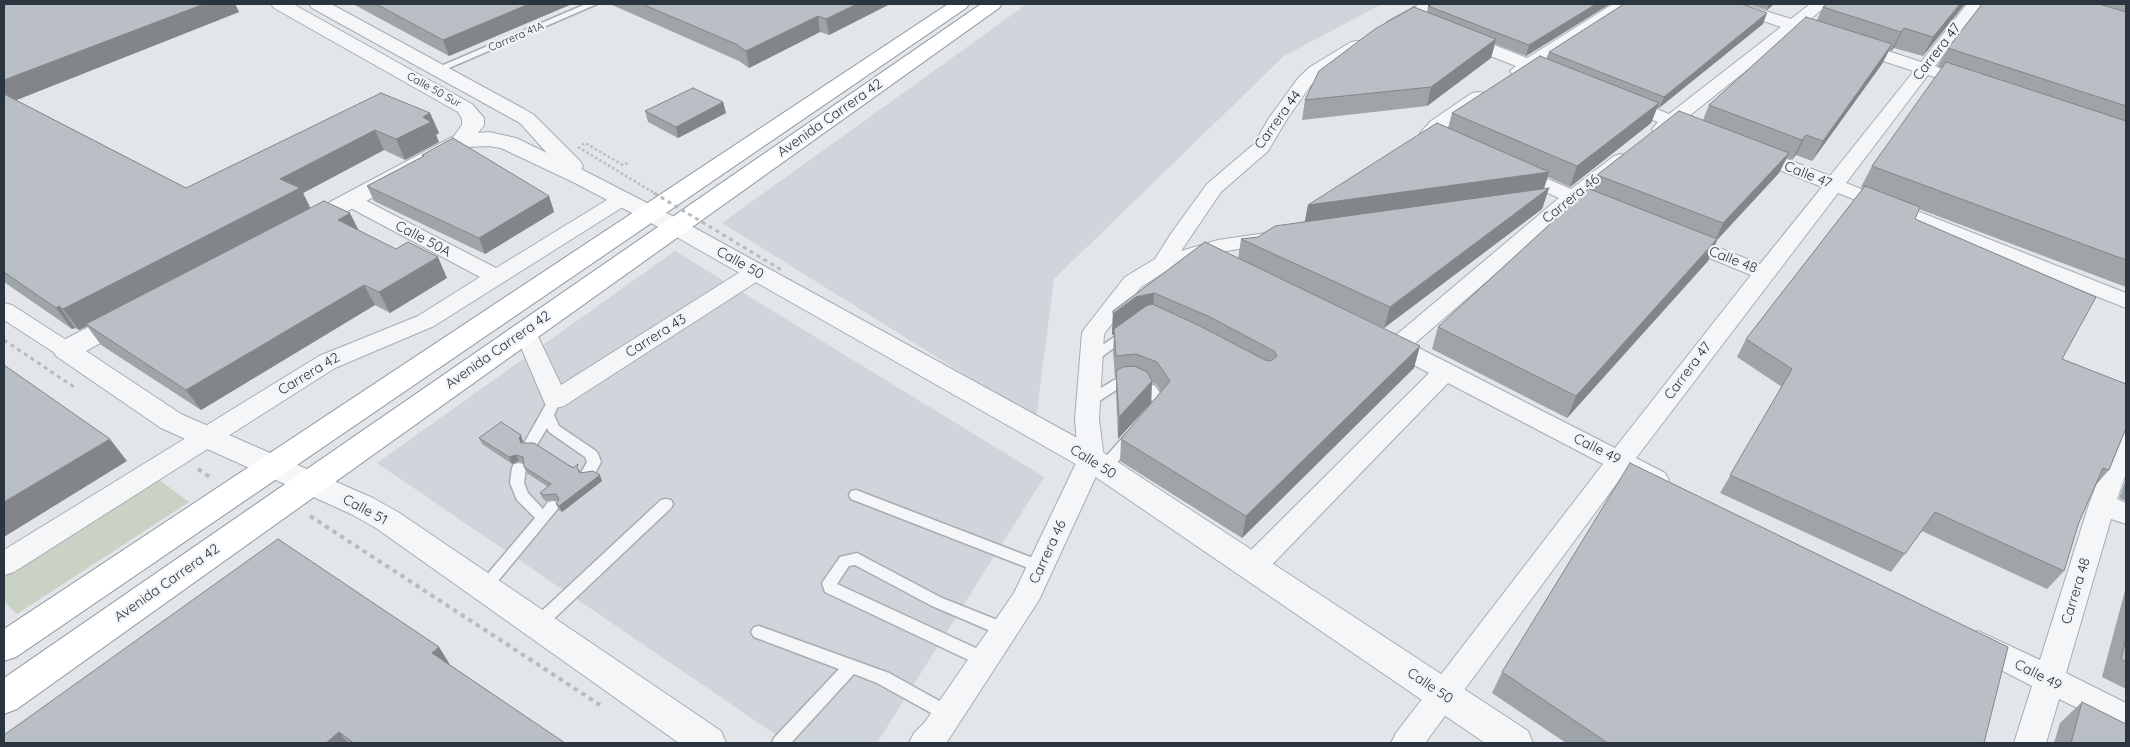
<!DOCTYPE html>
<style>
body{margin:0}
#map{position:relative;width:2130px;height:747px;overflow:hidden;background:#e2e5e9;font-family:Quicksand,sans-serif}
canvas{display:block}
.frame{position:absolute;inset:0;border:5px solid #2b353f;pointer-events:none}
</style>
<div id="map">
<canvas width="2130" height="747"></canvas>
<div class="frame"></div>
</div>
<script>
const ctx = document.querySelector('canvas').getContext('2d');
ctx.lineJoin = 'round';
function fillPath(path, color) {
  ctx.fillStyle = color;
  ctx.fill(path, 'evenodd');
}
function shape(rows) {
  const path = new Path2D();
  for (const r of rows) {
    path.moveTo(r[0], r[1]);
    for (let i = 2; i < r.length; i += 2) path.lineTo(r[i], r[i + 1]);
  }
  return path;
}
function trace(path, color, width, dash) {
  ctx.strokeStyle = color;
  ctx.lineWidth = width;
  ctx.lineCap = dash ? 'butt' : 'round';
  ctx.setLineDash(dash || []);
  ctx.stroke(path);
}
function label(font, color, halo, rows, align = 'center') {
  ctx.font = font + ' Quicksand,sans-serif';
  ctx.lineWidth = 4.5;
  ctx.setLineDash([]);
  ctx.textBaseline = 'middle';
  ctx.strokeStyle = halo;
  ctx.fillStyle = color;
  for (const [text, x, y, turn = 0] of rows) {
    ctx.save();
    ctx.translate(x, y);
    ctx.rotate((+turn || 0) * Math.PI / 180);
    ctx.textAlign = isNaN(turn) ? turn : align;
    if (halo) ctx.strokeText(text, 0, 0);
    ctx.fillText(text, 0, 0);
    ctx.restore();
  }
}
fillPath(shape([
 [1027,4,1382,4,1284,56,1054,279,1036,419,722,223],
 [675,251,1044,477,877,743,788,743,377,463]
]), '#d0d5db');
fillPath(shape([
 [158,479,189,502,17,614,4,602,4,575]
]), '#c9d2c4');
const service = shape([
 [586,4,597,4,442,71,439,72,434,69,586,4],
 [1127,328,1131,329,1133,332,1131,335,1095,362,1087,362,1085,359,1087,356,1127,328],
 [1134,378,1155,386,1165,400,1166,403,1158,414,1148,414,1147,411,1153,402,1147,392,1133,386,1121,387,1093,405,1083,405,1082,402,1083,399,1114,380,1134,378],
 [555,396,560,397,561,400,554,415,559,426,596,451,598,454,601,462,593,477,583,477,581,473,587,462,585,457,549,432,547,428,535,448,525,448,523,445,550,397,555,396],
 [1132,431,1137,433,1139,436,1137,439,1109,472,1099,472,1097,468,1099,464,1127,433,1132,431],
 [519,463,524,464,526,468,524,483,528,493,543,509,548,502,553,501,558,502,560,506,489,592,484,594,479,592,477,588,479,584,535,518,517,500,510,483,512,468,514,464,519,463],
 [856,490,1046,563,1048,567,1046,571,1041,573,1036,571,851,499,849,495,851,491,856,490],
 [666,499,671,500,673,504,671,508,542,630,537,631,532,630,529,625,532,620,661,500,666,499],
 [857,553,942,598,1010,625,1013,630,1010,635,1005,636,1000,635,932,606,855,565,849,566,837,584,991,655,993,660,991,665,985,667,979,665,825,592,822,583,840,557,857,553],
 [759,626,889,673,954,709,956,714,954,719,948,721,942,719,877,683,854,674,791,743,772,743,774,738,839,669,754,637,751,632,754,627,759,626]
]);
const minor = shape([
 [1420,4,1439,4,1437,7,1399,28,1387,28,1385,25,1387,22,1420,4],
 [1613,4,1631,4,1542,64,1564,72,1567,76,1564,80,1558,81,1530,71,1519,76,1513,75,1510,71,1516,66,1457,43,1455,39,1457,35,1463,34,1469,35,1527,58,1613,4],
 [1720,4,1743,4,1791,19,1810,4,1828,4,1805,24,1810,28,1808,31,1802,33,1796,31,1684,120,1704,127,1706,131,1704,135,1697,137,1673,128,1668,133,1661,135,1654,133,1652,129,1658,122,1620,107,1617,103,1620,99,1626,98,1632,99,1669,114,1781,27,1722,7,1720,4],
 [1967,4,1983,4,1935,66,1944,69,1947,73,1944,77,1938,78,1928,75,1846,183,2126,293,2126,308,1838,193,1636,458,1665,473,1669,480,1665,487,1656,490,1623,475,1425,743,1391,743,1396,733,1603,464,1448,383,1262,575,1252,578,1242,575,1238,567,1242,559,1429,373,1380,347,1376,342,1380,337,1388,334,1395,336,1559,198,1508,176,1505,172,1508,168,1515,166,1522,168,1571,189,1614,156,1621,154,1628,156,1631,160,1587,195,1613,207,1616,211,1613,215,1606,217,1599,215,1575,205,1413,345,1615,448,1751,275,1675,244,1672,240,1675,236,1682,234,1689,236,1760,264,1822,187,1747,157,1744,153,1747,149,1754,147,1761,149,1830,176,1914,71,1849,50,1847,46,1849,42,1861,42,1921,62,1967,4],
 [1357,41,1363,42,1365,46,1363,50,1322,75,1311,85,1287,119,1268,151,1221,192,1181,251,1218,240,1273,232,1280,234,1283,238,1280,242,1221,252,1171,268,1141,287,1104,334,1099,419,1104,459,1039,600,947,742,909,743,914,733,925,722,1014,593,1078,459,1075,419,1082,333,1085,328,1125,277,1155,259,1170,235,1207,184,1254,144,1269,118,1299,77,1310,67,1351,42,1357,41],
 [1478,92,1484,93,1487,97,1484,101,1441,132,1453,137,1455,141,1453,145,1446,147,1439,145,1422,137,1420,133,1431,121,1472,93,1478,92],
 [622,193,629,195,632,199,629,203,434,326,335,368,14,572,4,575,4,550,319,356,418,316,480,277,343,204,340,200,343,196,350,194,357,196,496,268,615,195,622,193],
 [756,265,764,267,767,272,764,277,564,406,555,408,546,406,514,331,517,326,525,324,533,326,561,385,748,267,756,265],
 [4,303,12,305,74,345,78,350,74,355,66,358,58,355,4,320,4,303],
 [2126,432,2126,474,2117,499,2126,503,2126,524,2111,519,2066,673,2126,703,2126,732,2059,699,2046,743,2014,743,2032,686,1968,653,1963,644,1968,635,1978,631,2040,660,2089,504,2113,441,2117,435,2126,432]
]);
const tertiary = shape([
 [271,4,293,4,472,104,484,118,484,125,478,133,489,132,516,138,547,153,520,123,312,8,309,4,331,4,524,109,534,115,580,161,583,166,581,169,682,221,1101,451,1528,731,1533,743,1485,743,1081,467,666,231,575,183,501,148,489,146,467,147,312,230,304,232,296,230,292,225,296,220,454,136,462,125,462,119,458,112,274,8,271,4],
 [126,310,135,312,139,318,135,324,86,351,181,414,373,498,398,512,721,731,726,743,679,743,376,528,351,514,161,428,56,356,53,350,56,344,117,312,126,310]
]);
const trunk = shape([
 [948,4,969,4,966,8,16,657,4,661,4,629,948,4],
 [981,4,1002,4,999,8,17,709,4,714,4,678,981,4]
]);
trace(service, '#a7adb3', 3);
trace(minor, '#a7adb3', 2);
trace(tertiary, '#a7adb3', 2);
trace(trunk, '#8a959e', 2);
trace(shape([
 [582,145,585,143,623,165,630,162]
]), '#b8bcc0', 2.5, [2.5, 2.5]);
trace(shape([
 [4,340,74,387]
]), '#b8bcc0', 3, [4, 4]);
trace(shape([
 [198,469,211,478],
 [310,516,600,705]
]), '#b8bcc0', 4, [4.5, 4.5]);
fillPath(service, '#f4f6f7');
fillPath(minor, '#f4f6f7');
fillPath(tertiary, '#f4f6f7');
fillPath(trunk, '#fff');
trace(shape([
 [578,147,656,194]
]), '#b8bcc0', 2.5, [2.5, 2.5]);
trace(shape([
 [654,193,783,271]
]), '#b8bcc0', 3, [4, 4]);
fillPath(shape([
 [4,4,235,4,239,12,16,100,186,188,430,113,439,133,436,135,439,142,405,160,384,150,303,193,310,208,358,230,447,278,390,313,375,305,201,410,101,345,87,326,79,330,75,328,72,329,4,282],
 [353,4,572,4,449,56],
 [610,4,890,4,829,35,820,32,749,68,739,61],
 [1433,4,1610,4,1526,56,1495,44,1491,58,1427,106,1302,120,1305,100,1427,12,1428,6],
 [1748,4,1774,4,1767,10],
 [1827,4,1965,4,1923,56,1894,48,1891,51,1889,51,1882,64,1812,161,1796,155,1792,160,1787,158,1779,173,1717,240,1708,261,1567,418,1432,349,1438,327,1585,192,1587,188,1592,190,1597,175,1703,120,1709,105,1817,20,1823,7],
 [1982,4,2126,4,2126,287,1919,209,1915,219,2062,359,2126,431,2125,431,2109,470,2095,486,2079,522,2064,571,2047,589,1922,531,1891,572,1720,493,1782,387,1737,357,1746,339,1863,188,1861,187,1872,166,1942,69,1937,67,1948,48],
 [1763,24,1659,108,1657,108,1651,123,1570,187,1548,177,1544,189,1549,188,1542,209,1384,328,1347,311,1414,368,1242,538,1120,461,1121,439,1161,392,1156,384,1152,383,1151,403,1118,439,1116,393,1116,378,1115,378,1113,351,1114,334,1112,335,1112,332,1113,311,1205,242,1238,259,1241,239,1258,237,1305,221,1308,205,1448,128,1452,113,1546,59,1549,52],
 [723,102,726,113,678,138,648,122,645,111],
 [422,155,549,196,554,212,485,254,374,201,367,186,423,157],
 [479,438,523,441,522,443,580,470,580,473,602,481,562,512,559,510,556,504,558,500,546,501,543,499,540,493,548,487,527,473,524,467,524,463,519,461,512,464,482,444],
 [2126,479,2126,501,2119,498],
 [2126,587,2126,689,2102,677],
 [439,647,450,665,565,743,4,743],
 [1502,672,1984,743,1566,743,1492,693],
 [2082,702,2126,743,2054,743,2060,723]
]), '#9fa4a9');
fillPath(shape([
 [204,4,235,4,239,12,4,105,4,80],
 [529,4,572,4,449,56,443,40],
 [857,4,890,4,829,35,826,19],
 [1596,4,1610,4,1526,56,1529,45],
 [1769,4,1774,4,1767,10],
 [1960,4,1965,4,1923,56,1933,37],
 [1767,13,1763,24,1659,108,1664,97],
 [818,16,820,32,749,68,746,51],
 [1904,28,1894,48,1891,51,1901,32],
 [1496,39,1491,58,1427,106,1431,87],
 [1892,44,1882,64,1812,161,1823,141],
 [723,102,726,113,678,138,676,127],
 [1659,103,1651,123,1570,187,1577,166],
 [430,113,439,133,436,135,439,142,405,160,396,139,423,117],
 [375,130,384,150,303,193,311,209,86,324,87,326,79,330,63,309,280,179],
 [1806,135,1796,155,1792,160,1802,140],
 [1789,153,1779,173,1717,240,1708,261,1567,418,1576,396,1714,243,1723,223],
 [1549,172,1542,193,1304,226,1308,205],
 [1549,188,1542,209,1384,328,1390,307],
 [549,196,554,212,485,254,479,238],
 [350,213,360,233,338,220],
 [438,257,447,278,390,313,379,292],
 [364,285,375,305,201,410,186,390],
 [1154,293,1153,314,1114,329,1114,334,1112,335,1113,314,1136,297],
 [59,306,75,328,72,329,56,308],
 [1420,346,1414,368,1242,538,1246,516],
 [1152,381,1151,403,1118,439,1119,417],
 [521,435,523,441,521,444,519,438],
 [110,439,127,461,4,537,4,502],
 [516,455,519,461,512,464,509,457],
 [600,475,602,481,562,512,559,506],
 [439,647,452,668,432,653],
 [339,732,348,743,326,743]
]), '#82868a');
const building = shape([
 [4,4,204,4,4,80,4,4],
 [376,4,529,4,443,40,376,4],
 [642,4,857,4,826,19,818,16,746,51,736,44,642,4],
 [1433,4,1596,4,1529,45,1428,6,1433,4],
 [1624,4,1742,4,1767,13,1664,97,1549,52,1624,4],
 [1827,4,1960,4,1933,37,1904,28,1901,32,1823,7,1827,4],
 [1982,4,2099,4,2126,12,2126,106,1948,48,1982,4],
 [1414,7,1496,39,1431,87,1305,100,1319,71,1375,29,1414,7],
 [1806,17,1892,44,1823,141,1806,135,1802,140,1709,105,1806,17],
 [1540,56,1659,103,1577,166,1452,113,1540,56],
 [1946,62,2126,121,2126,260,1872,166,1946,62],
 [693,88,723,102,676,127,645,111,693,88],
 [381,93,430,113,423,117,431,122,396,139,375,130,280,179,300,188,63,309,59,306,56,308,4,272,4,94,186,188,381,93],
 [1679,111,1789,153,1723,223,1597,175,1679,111],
 [1437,123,1549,172,1308,205,1437,123],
 [453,138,549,196,479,238,367,186,424,156,422,155,453,138],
 [1865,186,1920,207,1915,219,2096,297,2062,359,2126,384,2126,428,2109,470,2103,468,2079,522,2064,571,1935,512,1905,554,1730,475,1792,369,1746,339,1865,186],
 [1549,188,1390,307,1241,239,1258,237,1275,226,1549,188],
 [1587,188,1717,239,1576,396,1438,327,1588,189,1587,188],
 [324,201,350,213,338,220,396,249,408,242,438,257,379,292,364,285,186,390,86,324,324,201],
 [1205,242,1420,346,1246,516,1121,439,1170,381,1157,362,1136,354,1116,356,1114,329,1146,306,1152,304,1198,325,1265,360,1271,361,1277,356,1274,351,1208,316,1154,293,1136,297,1113,314,1113,311,1205,242],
 [4,365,110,439,4,502,4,365],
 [1134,366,1147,372,1152,381,1119,417,1116,371,1123,367,1134,366],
 [501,422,521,435,519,438,521,443,534,443,573,468,578,464,577,468,580,473,593,471,600,475,559,506,556,504,559,499,556,494,544,495,540,493,551,484,524,467,523,457,516,455,509,457,479,438,501,422],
 [1630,463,2008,647,1984,743,1608,743,1502,672,1630,463],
 [278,539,439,647,432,653,565,743,354,743,339,732,326,743,4,743,4,735,278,539],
 [2126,638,2126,662,2121,659,2126,638],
 [2082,702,2126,724,2126,743,2071,743,2082,702]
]);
fillPath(building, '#b9bfc5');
trace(building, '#82868a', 1);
label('11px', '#2b353f', '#f1f4f6', [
 ["Carrera 41A",516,37,-23],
 ["Calle 50 Sur",434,90,29]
]);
label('14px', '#2b353f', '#f1f4f6', [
 ["Carrera 47",1937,52,-52],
 ["Avenida Carrera 42",830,118,-35],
 ["Carrera 44",1278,120,-54],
 ["Calle 47",1808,175,22],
 ["Carrera 46",1571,199,-39],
 ["Calle 50A",423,239,28],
 ["Calle 48",1733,260,21],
 ["Calle 50",740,263,29],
 ["Carrera 43",656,336,-32],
 ["Avenida Carrera 42",498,350,-35],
 ["Carrera 47",1688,371,-53],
 ["Carrera 42",309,374,-31],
 ["Calle 49",1597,449,27],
 ["Calle 50",1093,462,32],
 ["Calle 51",365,510,28],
 ["Carrera 46",1048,552,-65],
 ["Avenida Carrera 42",167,583,-35],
 ["Carrera 48",2076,591,-73],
 ["Calle 49",2038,675,27],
 ["Calle 50",1430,686,34]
]);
</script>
